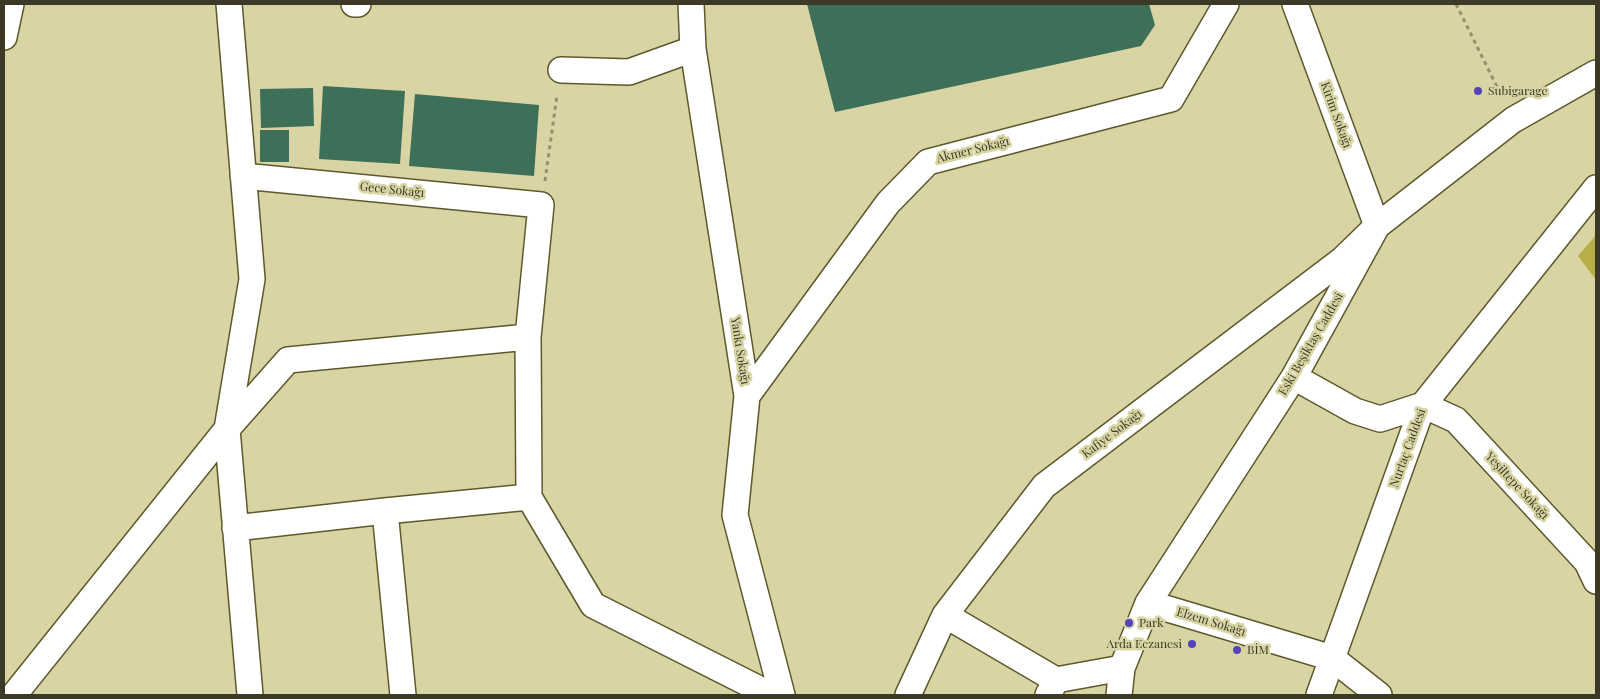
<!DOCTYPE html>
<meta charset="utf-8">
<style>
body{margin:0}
#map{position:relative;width:1600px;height:699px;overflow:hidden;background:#d8d4a3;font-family:"Playfair Display",serif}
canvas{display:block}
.frame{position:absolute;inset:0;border:5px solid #3c3a27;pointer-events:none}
</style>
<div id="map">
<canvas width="1600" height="699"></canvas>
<div class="frame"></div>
</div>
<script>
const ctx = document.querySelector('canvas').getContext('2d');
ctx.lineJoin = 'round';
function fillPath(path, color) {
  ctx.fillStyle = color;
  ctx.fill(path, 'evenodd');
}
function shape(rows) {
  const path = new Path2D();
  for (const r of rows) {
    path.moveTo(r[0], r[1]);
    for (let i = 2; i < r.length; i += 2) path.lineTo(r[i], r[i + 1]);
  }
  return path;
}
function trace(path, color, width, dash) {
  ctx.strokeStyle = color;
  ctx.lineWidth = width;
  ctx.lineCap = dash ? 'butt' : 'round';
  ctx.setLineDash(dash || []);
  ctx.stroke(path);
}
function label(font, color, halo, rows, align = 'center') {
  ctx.font = font + ' "Playfair Display",serif';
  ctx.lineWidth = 5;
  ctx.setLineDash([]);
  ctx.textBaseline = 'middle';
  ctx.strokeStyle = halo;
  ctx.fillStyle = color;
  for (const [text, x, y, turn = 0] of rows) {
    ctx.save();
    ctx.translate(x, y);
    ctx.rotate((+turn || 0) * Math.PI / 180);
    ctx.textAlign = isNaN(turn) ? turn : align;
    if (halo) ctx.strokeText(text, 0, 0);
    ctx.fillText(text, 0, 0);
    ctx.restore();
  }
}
fillPath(shape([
 [1596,235,1596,280,1578,256]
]), '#b8ae46');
fillPath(shape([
 [807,4,1149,4,1155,25,1141,46,835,112],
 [323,86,405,91,400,164,319,159],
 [313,88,314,126,261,128,260,89],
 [415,94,539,105,534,176,409,166],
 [260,130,289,130,289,162,260,162]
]), '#3e6f59');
const minor = shape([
 [354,4,358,4],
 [691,4,693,49,747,396,735,515,782,695],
 [4,37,11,4],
 [561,70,629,72,693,49],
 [1294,377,1355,411,1380,419,1423,405,1456,420,1587,562,1596,581],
 [747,396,888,203,928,162,1171,99,1226,4],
 [529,497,593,605,771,695],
 [385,511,403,695],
 [235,528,385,511,529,497,528,337,541,205,243,176],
 [1148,603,1332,658,1379,695],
 [945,615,1056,680,1048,695],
 [1056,680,1122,668],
 [14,695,227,429,252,279,229,4],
 [250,695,227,429,288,360,528,337],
 [908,695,945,615,1044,486,1342,260,1377,226,1295,4],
 [1119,695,1122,668,1148,603,1294,377,1377,226,1513,120,1596,73],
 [1319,695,1423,405,1596,188]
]);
trace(minor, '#5e592c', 28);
trace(shape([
 [1456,4,1502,97],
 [545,181,557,95]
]), '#93906c', 3, [4, 4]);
trace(minor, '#fff', 25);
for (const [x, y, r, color] of [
 [1478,91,5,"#5444bc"],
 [1129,623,5,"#5444bc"],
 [1192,644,5,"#5444bc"],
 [1237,650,5,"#5444bc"]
]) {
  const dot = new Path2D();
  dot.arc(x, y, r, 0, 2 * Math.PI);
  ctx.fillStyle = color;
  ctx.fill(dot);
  trace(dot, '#d8d4a3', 2);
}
label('12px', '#3c3a27', '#d8d4a3', [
 ["Subigarage",1488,91],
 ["Park",1139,623],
 ["Arda Eczanesi",1182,644,"right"],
 ["BİM",1247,650]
], 'left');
label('12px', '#3c3a27', '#d8d4a3', [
 ["Kirim Sokağı",1336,115,70],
 ["Akmer Sokağı",973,150,-14],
 ["Gece Sokağı",392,190,6],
 ["Eski Beşiktaş Caddesi",1311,344,-60],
 ["Yankı Sokağı",740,351,81],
 ["Kafiye Sokağı",1112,434,-37],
 ["Nurtaç Caddesi",1408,448,-70],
 ["Yeşiltepe Sokağı",1517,486,47],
 ["Elzem Sokağı",1211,622,17]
]);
</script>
